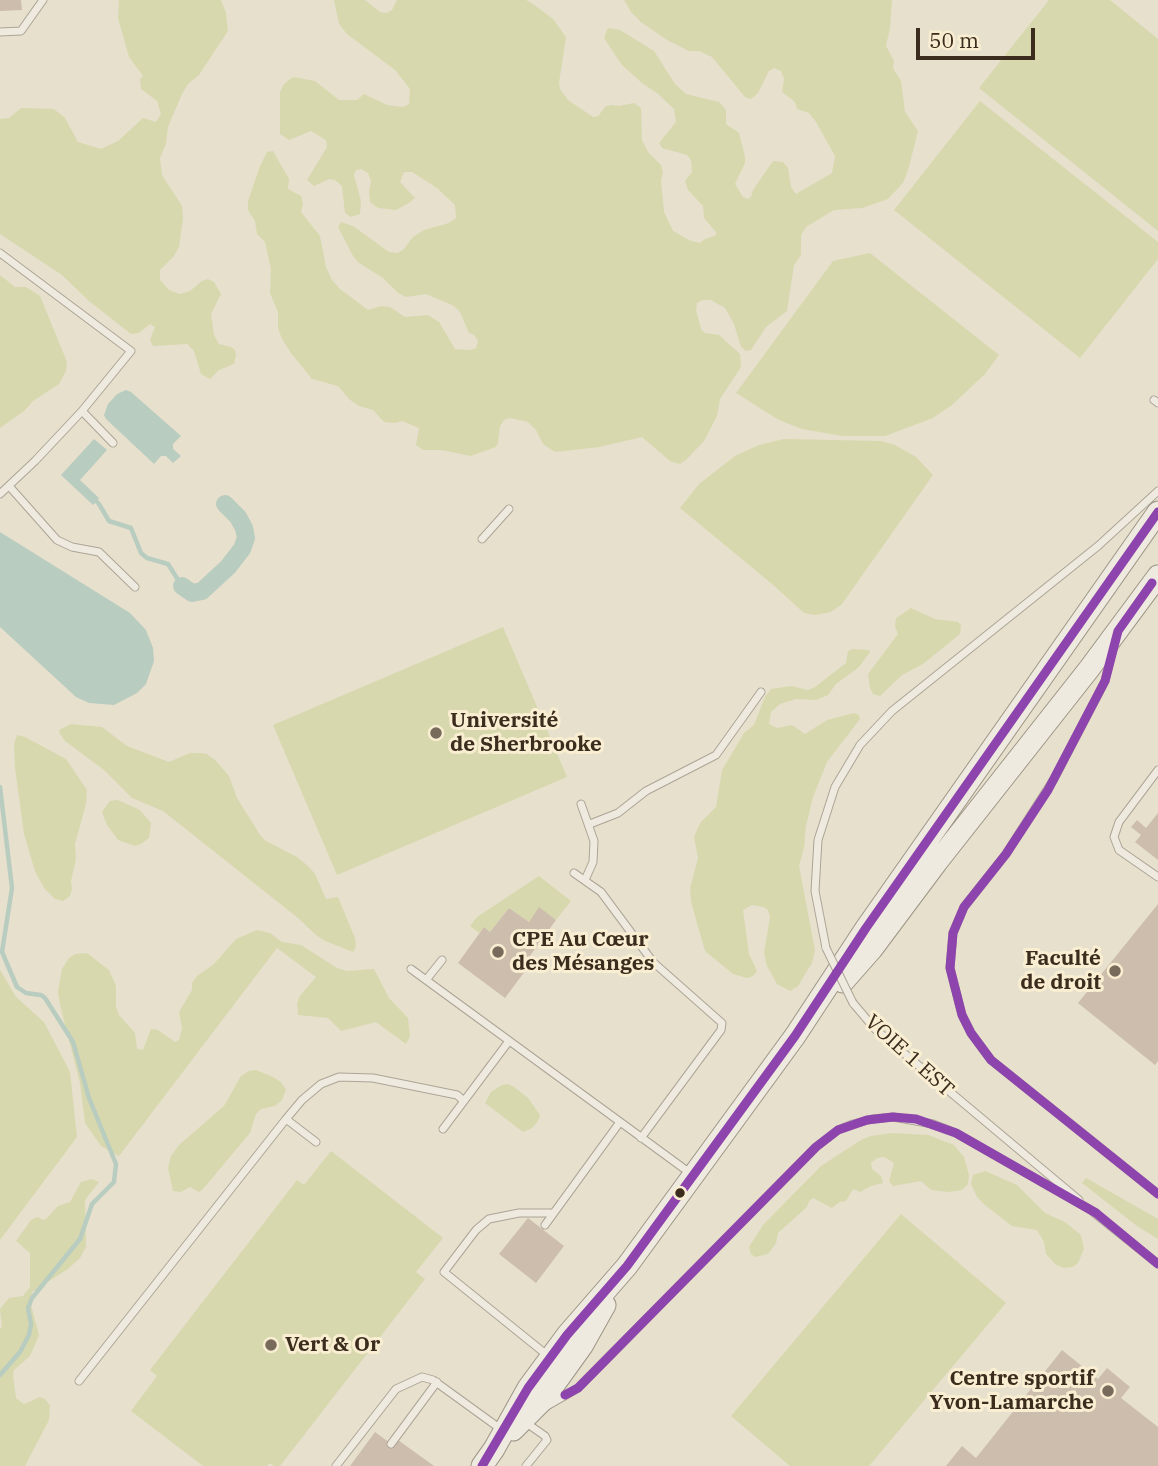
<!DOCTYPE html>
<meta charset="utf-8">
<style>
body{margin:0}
#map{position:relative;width:1158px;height:1466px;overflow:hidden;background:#e7e0cd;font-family:"IBM Plex Serif",serif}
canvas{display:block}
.scale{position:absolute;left:916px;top:28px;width:119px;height:32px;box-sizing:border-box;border:4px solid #3c2c1d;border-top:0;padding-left:9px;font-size:21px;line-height:24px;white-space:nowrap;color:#3c2c1d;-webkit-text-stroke:5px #f9eed2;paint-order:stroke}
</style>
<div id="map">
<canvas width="1158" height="1466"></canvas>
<div class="scale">50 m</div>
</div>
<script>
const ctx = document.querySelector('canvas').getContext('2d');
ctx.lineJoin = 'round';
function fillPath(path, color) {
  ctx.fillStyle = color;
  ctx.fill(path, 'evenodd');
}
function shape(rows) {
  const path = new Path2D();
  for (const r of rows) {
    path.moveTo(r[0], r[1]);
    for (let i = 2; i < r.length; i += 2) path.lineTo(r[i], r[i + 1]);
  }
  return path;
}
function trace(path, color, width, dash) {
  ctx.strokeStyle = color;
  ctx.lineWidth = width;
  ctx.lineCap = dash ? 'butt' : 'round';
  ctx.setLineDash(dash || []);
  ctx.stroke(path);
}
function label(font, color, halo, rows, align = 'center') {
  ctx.font = font + ' "IBM Plex Serif",serif';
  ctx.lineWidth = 6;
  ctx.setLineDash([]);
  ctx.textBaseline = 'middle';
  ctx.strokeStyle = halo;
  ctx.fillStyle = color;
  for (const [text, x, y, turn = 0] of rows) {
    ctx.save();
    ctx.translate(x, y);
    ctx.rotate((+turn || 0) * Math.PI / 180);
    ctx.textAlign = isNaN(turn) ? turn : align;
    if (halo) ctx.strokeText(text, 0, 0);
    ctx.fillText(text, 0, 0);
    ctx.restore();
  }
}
fillPath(shape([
 [119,0,221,0,226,13,228,31,199,75,188,84,182,94,168,127,166,144,160,158,162,175,182,206,183,219,179,247,174,256,160,270,160,280,169,290,180,294,190,291,202,281,208,279,214,282,221,294,211,314,214,335,219,344,231,347,235,350,236,355,234,364,219,370,210,379,201,374,194,351,187,344,153,346,150,340,155,327,150,324,139,333,131,334,89,301,62,275,0,234,0,119,9,118,21,108,54,109,65,118,78,142,101,149,118,141,143,118,156,122,161,114,157,101,141,89,140,79,143,76,129,57,118,18],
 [334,0,365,0,380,12,387,13,392,10,397,0,526,0,533,4,553,19,566,37,559,83,560,89,568,100,593,117,598,116,606,106,612,105,619,106,634,103,641,108,642,140,648,152,661,165,663,173,661,180,664,212,673,231,691,241,700,243,705,239,716,235,716,232,704,218,703,206,688,190,685,181,692,172,691,160,687,155,662,148,659,143,676,122,674,109,657,93,642,83,622,65,604,38,608,28,620,30,654,51,675,84,686,94,719,102,726,110,726,124,739,133,745,157,745,163,735,184,743,197,748,199,751,197,753,190,773,161,783,162,788,168,791,187,796,194,832,173,835,156,816,122,809,113,797,109,795,102,782,92,784,79,781,71,774,68,769,71,758,93,751,99,745,97,712,57,699,51,689,51,667,40,641,22,631,12,624,0,892,0,890,28,886,46,894,61,893,68,901,81,905,112,918,131,909,167,903,183,888,199,862,208,834,210,806,227,801,235,801,255,794,265,787,311,766,327,751,350,746,351,741,347,734,324,725,308,711,300,703,300,697,303,696,310,701,329,705,333,719,335,740,354,741,367,720,399,717,416,704,441,686,460,680,464,670,461,642,437,599,447,555,452,543,444,536,430,528,422,510,418,504,420,500,426,498,443,496,447,471,456,441,450,423,450,416,445,419,428,402,421,395,423,384,422,373,410,359,406,349,399,338,386,312,379,291,353,282,339,278,328,278,312,270,293,271,269,265,242,257,234,255,221,248,210,248,201,260,166,267,152,273,151,289,179,288,189,301,196,303,203,301,212,320,236,326,267,332,280,340,289,368,310,381,306,390,307,405,317,428,315,439,322,455,349,471,350,476,348,478,341,474,335,469,333,460,312,454,306,426,294,406,297,398,293,383,278,359,263,353,256,338,227,341,222,353,226,389,252,397,253,403,250,413,237,424,230,449,223,456,218,455,205,437,188,412,172,404,172,400,182,415,198,409,203,396,210,378,208,370,202,369,192,371,181,368,173,361,169,356,170,354,175,361,201,360,214,351,217,345,213,342,186,335,180,329,179,314,186,307,180,327,147,326,140,311,131,289,140,280,134,280,92,284,84,293,77,315,81,339,100,357,100,364,94,387,105,403,107,409,104,410,89,395,70,347,34,339,24],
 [1049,0,1110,0,1158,39,1158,231,979,88],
 [980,101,1158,242,1158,259,1080,358,894,210],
 [870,253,999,355,985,374,952,405,933,418,885,436,843,436,802,429,779,420,736,393,833,261],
 [0,275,15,287,26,287,40,296,67,362,66,371,59,384,33,401,24,411,0,428],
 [784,439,881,441,895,445,916,457,933,475,842,604,831,612,815,615,804,613,772,584,680,508,699,484,735,456,759,445],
 [911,608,935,619,958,622,961,625,960,634,923,664,902,675,880,696,873,694,870,688,868,674,898,634,895,626,896,618],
 [503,627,567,777,337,875,273,725],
 [853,649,869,650,870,652,859,667,836,684,828,695,816,700,796,699,780,704,771,712,769,724,777,728,792,725,805,734,827,720,854,713,859,715,860,719,827,762,813,797,806,826,804,848,799,866,815,950,812,963,804,976,798,986,790,991,777,984,767,966,764,953,770,917,768,910,764,907,752,905,743,910,749,954,757,971,753,976,747,978,733,974,705,951,691,902,690,888,698,858,694,837,700,823,716,807,722,770,744,733,754,725,765,697,771,689,791,686,808,690,815,687,846,663,848,651],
 [71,724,102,727,127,746,169,762,190,753,200,753,207,754,216,761,229,776,237,798,260,835,266,841,297,857,308,866,315,874,326,899,338,897,355,938,356,947,353,952,325,941,316,935,298,918,163,811,132,798,104,770,65,741,60,734,59,730],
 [17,735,25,737,66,759,87,790,86,804,75,844,76,859,71,881,72,889,70,896,63,901,55,899,44,888,35,871,24,834,15,768,14,744],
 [118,800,140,810,151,823,149,838,141,844,135,846,118,840,107,825,102,812,110,801],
 [539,876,571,901,556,920,539,908,529,922,509,908,490,932,484,927,479,933,470,926,477,917],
 [257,930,270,933,282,942,301,945,337,968,347,971,374,969,389,998,408,1018,410,1036,406,1044,376,1022,341,1031,328,1018,298,1015,297,1004,299,997,316,977,277,948,119,1156,101,1146,85,1123,80,1083,60,1005,58,992,60,980,62,969,69,958,75,954,87,953,109,970,116,986,116,1007,119,1015,135,1033,137,1049,143,1050,151,1029,158,1030,175,1042,179,1040,182,1028,179,1012,192,990,192,983,197,976,214,964,236,939],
 [0,970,16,997,44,1022,70,1072,77,1137,0,1240],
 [256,1070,271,1076,281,1082,286,1090,282,1100,275,1106,261,1109,256,1114,250,1133,203,1189,199,1192,190,1187,181,1192,173,1191,168,1168,171,1156,179,1145,224,1106,241,1076,249,1071],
 [508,1084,514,1087,528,1098,540,1115,538,1121,532,1128,523,1132,485,1103,491,1092,502,1085],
 [892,1133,928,1135,954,1145,964,1157,969,1175,968,1184,962,1190,948,1192,931,1190,921,1181,893,1186,889,1181,894,1163,884,1157,877,1158,871,1163,872,1169,881,1176,883,1183,871,1186,860,1192,853,1189,846,1201,840,1202,832,1208,813,1198,809,1201,807,1207,778,1233,776,1243,768,1254,755,1257,751,1254,749,1247,763,1225,821,1166,861,1140,871,1136],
 [331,1151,443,1238,416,1272,425,1279,280,1466,274,1466,270,1463,267,1466,203,1466,131,1411,157,1376,150,1370,297,1180,304,1185],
 [985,1171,1017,1185,1045,1213,1065,1222,1081,1235,1084,1249,1078,1263,1073,1267,1064,1268,1056,1265,1046,1254,1044,1242,1037,1230,1012,1226,985,1205,977,1197,971,1184,973,1175],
 [1086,1178,1158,1219,1158,1239,1137,1226,1082,1183],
 [92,1179,99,1182,85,1200,86,1247,80,1258,68,1269,32,1292,31,1305,39,1335,30,1356,14,1370,13,1375,16,1398,24,1404,40,1397,45,1399,50,1405,49,1420,25,1466,0,1466,0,1329,2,1327,0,1309,9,1298,23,1296,30,1287,30,1253,16,1241,31,1220,37,1217,44,1220,48,1217,58,1206,70,1202,81,1182],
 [901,1214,1006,1303,869,1466,790,1466,731,1416]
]), '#d7d8ae');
fillPath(shape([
 [126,390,131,392,181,436,173,444,173,449,181,456,173,463,166,456,161,456,154,464,106,419,104,415,108,404,117,394],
 [94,439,107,450,80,480,99,498,93,505,61,475],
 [0,532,130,613,146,630,153,648,154,661,146,684,137,693,114,705,89,703,76,697,0,627]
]), '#b9ccc0');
trace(shape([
 [93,498,99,504,109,521,131,528,141,553,147,558,168,564,182,586],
 [0,787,12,888,2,952,17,987,26,993,41,995,45,998,73,1042,89,1098,116,1164,114,1182,92,1204,80,1239,32,1298,28,1308,31,1324,29,1335,20,1352,0,1375]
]), '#b9ccc0', 4.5);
trace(shape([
 [182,586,192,593,202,591,228,567,242,549,246,538,244,528,238,517,225,504]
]), '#b9ccc0', 18);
fillPath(shape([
 [0,0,21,0,22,10,0,11],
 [1158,813,1158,860,1135,842,1141,835,1131,827,1137,820,1146,828],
 [1158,904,1158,1061,1155,1065,1078,1003],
 [539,907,556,920,524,964,528,967,505,998,458,963,484,927,490,932,509,908,529,922],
 [528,1218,564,1246,536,1283,499,1254],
 [1062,1350,1098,1379,1107,1368,1130,1387,1121,1398,1158,1427,1158,1466,946,1466,962,1446,976,1458],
 [375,1432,394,1446,398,1440,434,1466,350,1466]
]), '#ccbdad');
const service = shape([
 [0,32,21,31,43,0],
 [0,253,131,351,82,411,113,443],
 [1154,400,1158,403],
 [9,486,57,540,72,547,99,552,135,587],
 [0,494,35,461,82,411],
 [482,539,509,509],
 [1113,649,1105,681,1054,779,1006,854,964,907,953,933,950,968,962,1015,971,1033,991,1060,1158,1194],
 [1158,770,1119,822,1114,837,1119,850,1158,877],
 [581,804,594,841,593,862,585,880],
 [590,824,618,813,646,791,716,755,761,692],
 [574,873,601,892,653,962,722,1023,721,1030,641,1138],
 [826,948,815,891,818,840,835,787,860,745,892,711,1098,546,1158,491],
 [411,969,690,1173],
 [426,980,442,960],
 [853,1003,875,1029,1079,1200],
 [286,1119,316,1142],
 [443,1129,509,1041],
 [1093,1212,1158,1264],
 [545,1225,620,1122],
 [547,1355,444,1272,476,1230,489,1219,519,1213,553,1213],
 [79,1381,286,1119,302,1100,321,1084,339,1077,373,1078,457,1095,464,1101],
 [547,1406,578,1388,816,1147,838,1130,853,1124,872,1119,893,1117,933,1124,956,1133,1096,1213],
 [525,1422,545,1436,547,1440,526,1466],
 [391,1444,437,1382],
 [336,1466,396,1389,422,1377,433,1380,502,1430]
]);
const secondary = shape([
 [843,982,872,949,937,862,1089,669,1158,576],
 [513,1430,544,1399,582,1346,605,1305],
 [482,1466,494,1449,528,1388,567,1335,627,1266,795,1036,866,928,1158,512]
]);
trace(service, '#aca496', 9);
trace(secondary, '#9c9486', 23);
trace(service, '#efeadf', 7);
trace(secondary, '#efeadf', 21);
const serviceBridge = shape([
 [826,948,853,1003]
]);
trace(serviceBridge, '#aca496', 9, []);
trace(serviceBridge, '#efeadf', 7);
trace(shape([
 [1152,583,1118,631,1105,681,1048,790,1006,854,964,907,953,933,950,968,962,1015,971,1033,991,1060,1158,1194],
 [565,1395,578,1388,816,1147,838,1130,867,1120,893,1117,916,1119,956,1133,1096,1213,1158,1264],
 [482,1466,528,1388,567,1335,627,1266,795,1036,866,928,1158,512]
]), '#8e44ad', 9);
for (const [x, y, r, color] of [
 [436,733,7,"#786b5b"],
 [498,952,7,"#786b5b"],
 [1115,971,7,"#786b5b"],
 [680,1193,6,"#3c2c1d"],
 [271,1345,7,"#786b5b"],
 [1108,1391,7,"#786b5b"]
]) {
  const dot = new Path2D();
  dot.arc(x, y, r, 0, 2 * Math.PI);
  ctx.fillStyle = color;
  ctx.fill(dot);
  trace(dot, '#f9eed2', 2.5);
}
label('bold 21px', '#3c2c1d', '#f9eed2', [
 ["Université",450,721],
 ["de Sherbrooke",450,745],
 ["CPE Au Cœur",512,940],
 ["des Mésanges",512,964],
 ["Faculté",1101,959,"right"],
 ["de droit",1101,983,"right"],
 ["Vert & Or",285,1345],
 ["Centre sportif",1094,1379,"right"],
 ["Yvon-Lamarche",1094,1403,"right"]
], 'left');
label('21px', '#3c2c1d', '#f9eed2', [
 ["VOIE 1 EST",909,1056,42]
]);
</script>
